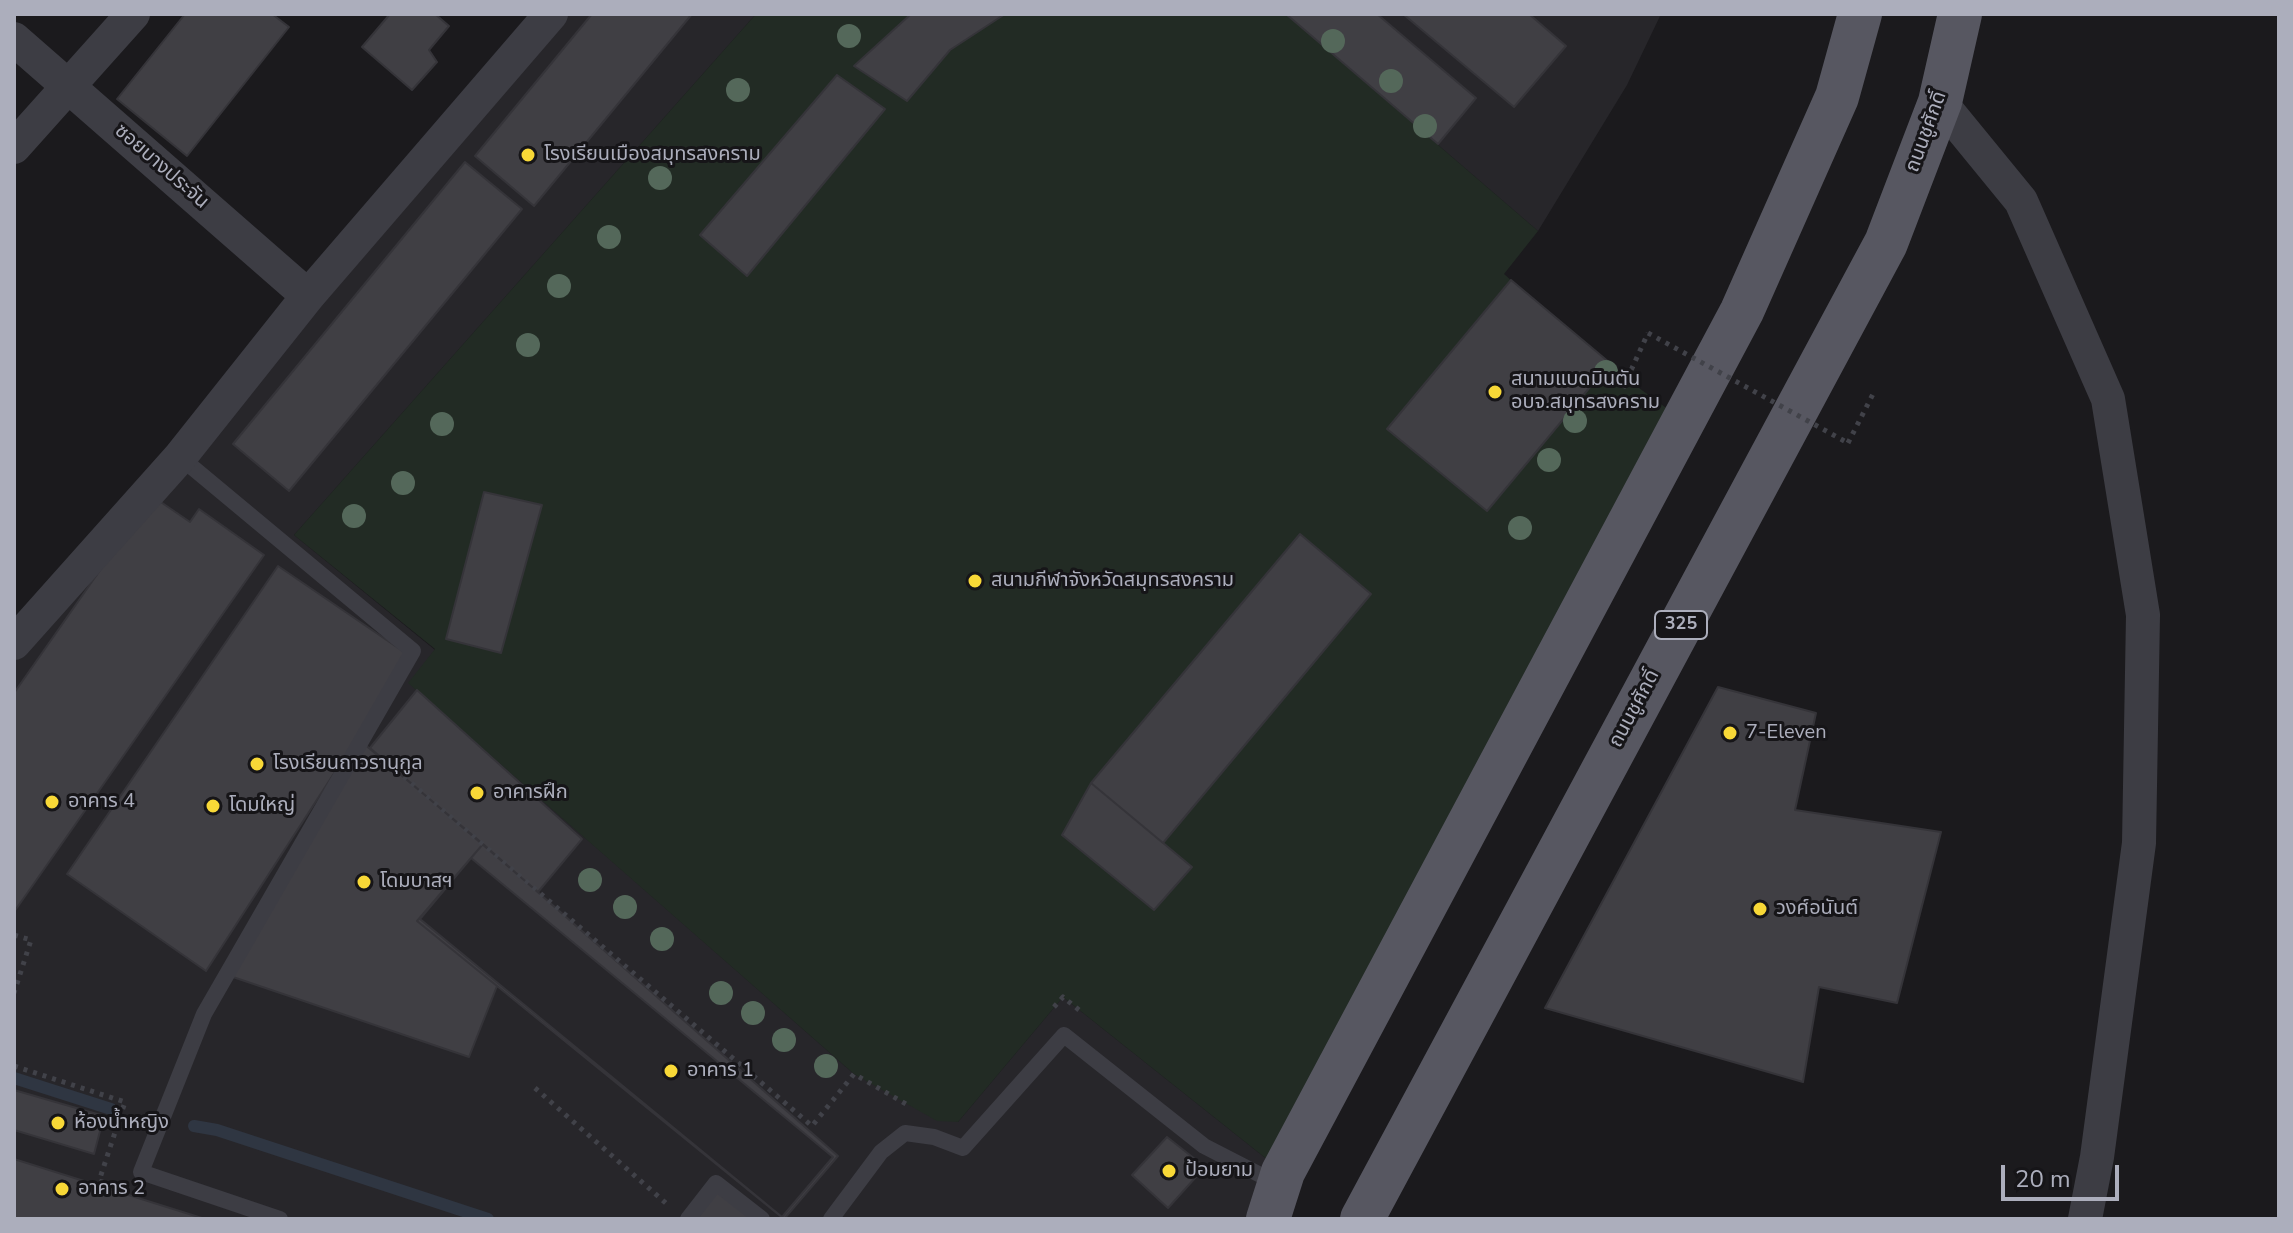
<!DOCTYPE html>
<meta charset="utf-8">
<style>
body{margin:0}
#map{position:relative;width:2293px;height:1233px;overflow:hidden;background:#1b1a1d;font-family:"Nunito Sans",sans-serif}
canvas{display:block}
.frame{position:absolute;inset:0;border:16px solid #acaebc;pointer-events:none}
.scale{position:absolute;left:2001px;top:1165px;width:118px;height:36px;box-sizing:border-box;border:4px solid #acaebc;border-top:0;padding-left:10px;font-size:24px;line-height:28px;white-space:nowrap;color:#acaebc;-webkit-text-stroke:6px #161518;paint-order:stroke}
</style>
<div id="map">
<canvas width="2293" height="1233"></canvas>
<div class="frame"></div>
<div class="scale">20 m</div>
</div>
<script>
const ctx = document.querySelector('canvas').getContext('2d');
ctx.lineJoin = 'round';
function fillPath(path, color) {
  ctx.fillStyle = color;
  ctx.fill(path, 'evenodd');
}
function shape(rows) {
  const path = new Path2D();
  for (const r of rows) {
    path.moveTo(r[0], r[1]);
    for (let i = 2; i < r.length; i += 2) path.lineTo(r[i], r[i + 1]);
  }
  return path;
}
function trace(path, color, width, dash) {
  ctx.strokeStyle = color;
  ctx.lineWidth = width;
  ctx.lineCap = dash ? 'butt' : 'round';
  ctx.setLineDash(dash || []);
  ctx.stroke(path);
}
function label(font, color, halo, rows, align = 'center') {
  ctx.font = font + ' "Nunito Sans","Noto Sans Thai",sans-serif';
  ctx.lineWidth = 6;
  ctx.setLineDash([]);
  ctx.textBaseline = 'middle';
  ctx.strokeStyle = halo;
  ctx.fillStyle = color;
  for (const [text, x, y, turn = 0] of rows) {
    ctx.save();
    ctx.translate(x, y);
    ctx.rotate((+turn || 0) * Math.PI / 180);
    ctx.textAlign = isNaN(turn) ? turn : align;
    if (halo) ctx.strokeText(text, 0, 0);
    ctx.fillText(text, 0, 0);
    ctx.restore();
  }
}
fillPath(shape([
 [543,14,756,14,294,535,435,650,409,683,854,1074,958,1122,1063,997,1283,1172,1262,1219,14,1219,14,643],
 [1286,14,1661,14,1627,85,1538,231]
]), '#27262a');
fillPath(shape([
 [756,14,1286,14,1538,231,1504,274,1609,366,1684,421,1283,1172,1063,997,958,1122,937,1121,854,1074,408,683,435,649,294,535]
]), '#222b24');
trace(shape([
 [14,1078,111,1109],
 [194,1126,217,1130,488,1219]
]), '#2f3642', 12);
const building = shape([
 [185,14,272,14,289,27,187,156,117,99,185,14],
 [435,14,449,26,429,50,437,62,412,90,362,47,390,14,435,14],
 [592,14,692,14,534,206,475,156,592,14],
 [911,14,1005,14,950,50,907,101,854,66,911,14],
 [1286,14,1377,14,1476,98,1438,144,1286,14],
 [1403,14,1529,14,1566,46,1514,107,1403,14],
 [837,75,885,109,747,276,700,235,837,75],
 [465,162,522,209,289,491,233,444,465,162],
 [1511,280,1610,363,1487,511,1387,429,1511,280],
 [484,492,542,505,501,653,446,639,484,492],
 [152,496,190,522,199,509,264,555,14,912,14,693,152,496],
 [1300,534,1371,594,1163,843,1091,783,1300,534],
 [278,566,410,656,206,971,67,874,278,566],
 [1718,687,1816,713,1795,810,1941,832,1897,1003,1819,987,1803,1082,1545,1008,1718,687],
 [417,690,582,839,538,892,370,748,417,690],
 [357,738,483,844,417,921,497,986,469,1057,227,975,357,738],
 [1091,783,1192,867,1154,910,1062,835,1091,783],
 [483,844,838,1156,784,1219,417,921,483,844],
 [471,858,833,1157,782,1217,420,919,471,858],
 [14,1090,104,1116,94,1154,14,1130,14,1090],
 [1167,1137,1205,1167,1168,1208,1132,1175,1167,1137],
 [14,1159,205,1219,14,1219,14,1159],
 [716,1183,762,1219,688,1219,716,1183]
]);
fillPath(building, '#403f44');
trace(building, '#353439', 2);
trace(shape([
 [1623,388,1648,333],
 [1848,443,1873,394],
 [381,757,812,1126,854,1074,906,1104],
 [14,935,31,940,14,993],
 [1054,1007,1063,997,1079,1010],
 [14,1066,125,1102,99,1181,118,1187],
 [535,1088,668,1205]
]), '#414249', 5, [4, 6]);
trace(shape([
 [180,457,413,651,204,1014,141,1172,280,1219],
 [688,1219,716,1183,762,1219],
 [831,1219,881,1152,905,1133,934,1137,963,1148,1064,1035,1204,1146,1276,1183]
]), '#3d3d44', 16);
trace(shape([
 [14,39,308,296],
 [1940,102,2021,201,2108,399,2143,615,2139,843,2097,1157,2085,1219],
 [14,147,133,14],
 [14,643,180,457,308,296,551,14]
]), '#3d3d44', 34);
trace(shape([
 [1268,1219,1283,1172,1742,311,1837,97,1860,14],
 [1362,1219,1886,243,1940,102,1960,14]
]), '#575761', 44);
trace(shape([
 [1648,333,1848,443]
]), '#414249', 5, [4, 6]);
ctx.fillStyle = '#54685a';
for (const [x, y] of [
 [849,36],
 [1333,41],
 [1391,81],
 [738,90],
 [1425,126],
 [660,178],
 [609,237],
 [559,286],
 [528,345],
 [1606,372],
 [1575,421],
 [442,424],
 [1549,460],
 [403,483],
 [354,516],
 [1520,528],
 [590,880],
 [625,907],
 [662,939],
 [721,993],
 [753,1013],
 [784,1040],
 [826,1066]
]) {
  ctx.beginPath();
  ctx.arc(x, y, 12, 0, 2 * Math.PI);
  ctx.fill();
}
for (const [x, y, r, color] of [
 [528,155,8,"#f8d837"],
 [1495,392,8,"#f8d837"],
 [975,581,8,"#f8d837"],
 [1730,733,8,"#f8d837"],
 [257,764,8,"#f8d837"],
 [477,793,8,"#f8d837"],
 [52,802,8,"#f8d837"],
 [213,806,8,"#f8d837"],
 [364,882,8,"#f8d837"],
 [1760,909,8,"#f8d837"],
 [671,1071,8,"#f8d837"],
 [58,1123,8,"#f8d837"],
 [1169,1171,8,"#f8d837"],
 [62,1189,8,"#f8d837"]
]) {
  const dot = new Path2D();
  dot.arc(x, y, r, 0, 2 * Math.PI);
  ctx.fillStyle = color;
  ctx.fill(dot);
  trace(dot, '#161518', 3);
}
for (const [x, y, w] of [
 [1681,625,52]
]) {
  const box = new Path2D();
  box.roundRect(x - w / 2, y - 14, w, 28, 6);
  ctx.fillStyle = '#161518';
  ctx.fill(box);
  trace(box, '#acaebc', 2);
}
label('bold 18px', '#acaebc', null, [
 ["325",1681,625]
]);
label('20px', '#acaebc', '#161518', [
 ["ถนนชูศักดิ์",1927,132,-70],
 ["ซอยบางประจัน",161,167,41],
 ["ถนนชูศักดิ์",1635,709,-62]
]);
label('20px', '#acaebc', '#161518', [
 ["โรงเรียนเมืองสมุทรสงคราม",544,155],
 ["สนามแบดมินตัน",1511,380],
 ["อบจ.สมุทรสงคราม",1511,403],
 ["สนามกีฬาจังหวัดสมุทรสงคราม",991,581],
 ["7-Eleven",1746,733],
 ["โรงเรียนถาวรานุกูล",273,764],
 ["อาคารฝึก",493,793],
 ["อาคาร 4",68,802],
 ["โดมใหญ่",229,806],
 ["โดมบาสฯ",380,882],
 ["วงศ์อนันต์",1776,909],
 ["อาคาร 1",687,1071],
 ["ห้องน้ำหญิง",74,1123],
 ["ป้อมยาม",1185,1171],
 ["อาคาร 2",78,1189]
], 'left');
</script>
